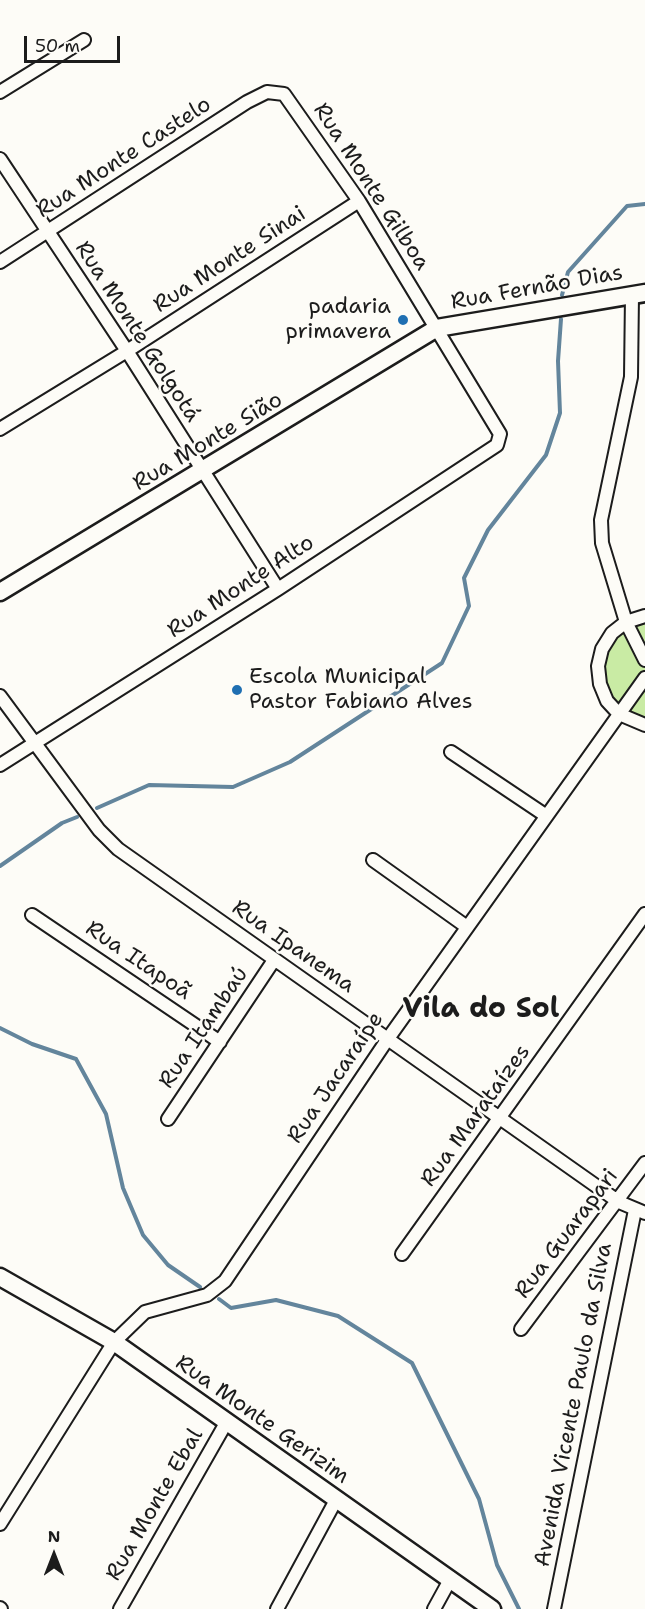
<!DOCTYPE html>
<meta charset="utf-8">
<style>
body{margin:0}
#map{position:relative;width:645px;height:1609px;overflow:hidden;background:#fdfcf7;font-family:"Shantell Sans",sans-serif}
canvas{display:block}
.north{position:absolute;left:24px;top:1525px;width:60px;height:60px;-webkit-text-stroke:4px #fdfcf7;paint-order:stroke;rotate:0deg;font-size:16px;font-weight:700;line-height:24px;text-align:center;color:#1c1c1c}
.north::after{content:'';display:block;margin:auto;width:21px;height:27px;background:#1c1c1c;clip-path:polygon(50% 0,100% 100%,50% 72%,0 100%)}
.scale{position:absolute;left:24px;top:36px;width:96px;height:27px;box-sizing:border-box;border:3px solid #1c1c1c;border-top:0;padding-left:8px;font-size:18px;line-height:21px;white-space:nowrap;color:#1c1c1c;-webkit-text-stroke:4px #fdfcf7;paint-order:stroke}
</style>
<div id="map">
<canvas width="645" height="1609"></canvas>
<div class="north">N</div>
<div class="scale">50 m</div>
</div>
<script>
const ctx = document.querySelector('canvas').getContext('2d');
ctx.lineJoin = 'round';
function fillPath(path, color) {
  ctx.fillStyle = color;
  ctx.fill(path, 'evenodd');
}
function shape(rows) {
  const path = new Path2D();
  for (const r of rows) {
    path.moveTo(r[0], r[1]);
    for (let i = 2; i < r.length; i += 2) path.lineTo(r[i], r[i + 1]);
  }
  return path;
}
function trace(path, color, width, dash) {
  ctx.strokeStyle = color;
  ctx.lineWidth = width;
  ctx.lineCap = dash ? 'butt' : 'round';
  ctx.setLineDash(dash || []);
  ctx.stroke(path);
}
function label(font, color, halo, rows, align = 'center') {
  ctx.font = font + ' "Shantell Sans",sans-serif';
  ctx.lineWidth = 5;
  ctx.setLineDash([]);
  ctx.textBaseline = 'middle';
  ctx.strokeStyle = halo;
  ctx.fillStyle = color;
  for (const [text, x, y, turn = 0] of rows) {
    ctx.save();
    ctx.translate(x, y);
    ctx.rotate((+turn || 0) * Math.PI / 180);
    ctx.textAlign = isNaN(turn) ? turn : align;
    if (halo) ctx.strokeText(text, 0, 0);
    ctx.fillText(text, 0, 0);
    ctx.restore();
  }
}
fillPath(shape([
 [645,620,645,720,640,720,611,700,603,684,602,666,606,649,616,634]
]), '#c9eba4');
trace(shape([
 [562,295,568,272,627,206,645,204],
 [97,808,149,785,233,787,290,762,442,663,469,606,464,578,488,530,546,455,560,413,558,361,561,319],
 [0,866,62,823,77,817],
 [0,1028,32,1044,76,1059,106,1114,123,1188,143,1235,168,1265,200,1287],
 [219,1299,231,1308,276,1300,338,1316,412,1363,479,1499,497,1565,519,1609]
]), '#63859c', 4);
const street = shape([
 [0,92,84,40],
 [0,159,127,351,278,589],
 [0,262,247,102,267,92,284,94,359,201,500,434,497,445,278,589,0,765],
 [632,295,631,377,601,520,602,543,626,622,645,660],
 [0,429,127,351,359,201],
 [645,616,626,622,612,633,602,649,598,666,600,684,607,701,619,714,645,725],
 [0,696,99,830,118,849,619,1202,645,1213],
 [451,752,545,815],
 [373,860,467,927],
 [32,915,220,1042],
 [168,1119,274,960],
 [402,1254,645,914],
 [521,1329,645,1163],
 [0,1524,114,1342,145,1312,207,1295,225,1281,387,1040,645,678],
 [0,1608,1,1609],
 [120,1609,226,1423],
 [277,1609,336,1500],
 [434,1609,451,1578],
 [554,1609,635,1210]
]);
const secondary = shape([
 [0,592,437,328,645,293],
 [0,1277,114,1342,492,1609]
]);
trace(street, '#1c1c1c', 16);
trace(secondary, '#1c1c1c', 21);
trace(street, '#fdfcf7', 12);
trace(secondary, '#fdfcf7', 16);
for (const [x, y, r, color] of [
 [403,320,6,"#1f6fb2"],
 [237,690,6,"#1f6fb2"]
]) {
  const dot = new Path2D();
  dot.arc(x, y, r, 0, 2 * Math.PI);
  ctx.fillStyle = color;
  ctx.fill(dot);
  trace(dot, '#fdfcf7', 2);
}
label('22px', '#1c1c1c', '#fdfcf7', [
 ["Rua Monte Castelo",124,158,-33],
 ["Rua Monte Gilboa",371,187,57],
 ["Rua Monte Sinai",230,260,-33],
 ["Rua Fernão Dias",537,288,-10],
 ["Rua Monte Golgotá",137,332,57],
 ["Rua Monte Sião",208,442,-31],
 ["Rua Monte Alto",241,587,-33],
 ["Rua Ipanema",293,947,35],
 ["Rua Itapoã",138,961,34],
 ["Rua Itambaú",204,1028,-56],
 ["Rua Jacaraípe",336,1078,-56],
 ["Rua Marataízes",476,1116,-54],
 ["Rua Guarapari",567,1234,-53],
 ["Avenida Vicente Paulo da Silva",574,1405,-79],
 ["Rua Monte Gerizim",262,1420,35],
 ["Rua Monte Ebal",155,1505,-60]
]);
label('22px', '#1c1c1c', '#fdfcf7', [
 ["padaria",391,307],
 ["primavera",391,332],
 ["Escola Municipal",249,677,"left"],
 ["Pastor Fabiano Alves",249,702,"left"]
], 'right');
label('bold 28px', '#1c1c1c', '#fdfcf7', [
 ["Vila do Sol",481,1010]
]);
</script>
